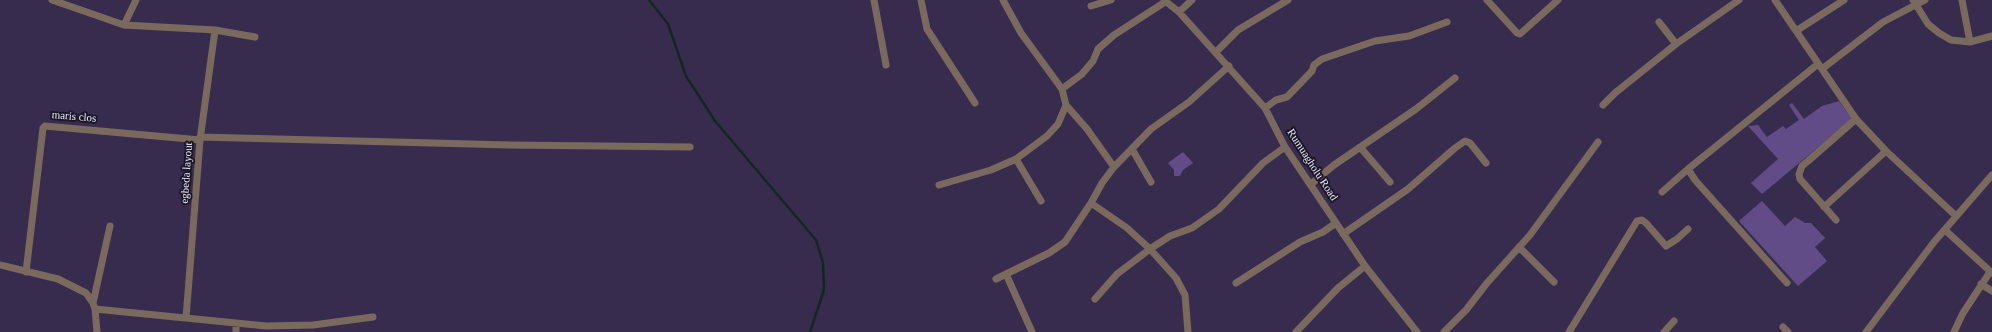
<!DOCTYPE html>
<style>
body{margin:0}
canvas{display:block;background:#382c4e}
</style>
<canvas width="1992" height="332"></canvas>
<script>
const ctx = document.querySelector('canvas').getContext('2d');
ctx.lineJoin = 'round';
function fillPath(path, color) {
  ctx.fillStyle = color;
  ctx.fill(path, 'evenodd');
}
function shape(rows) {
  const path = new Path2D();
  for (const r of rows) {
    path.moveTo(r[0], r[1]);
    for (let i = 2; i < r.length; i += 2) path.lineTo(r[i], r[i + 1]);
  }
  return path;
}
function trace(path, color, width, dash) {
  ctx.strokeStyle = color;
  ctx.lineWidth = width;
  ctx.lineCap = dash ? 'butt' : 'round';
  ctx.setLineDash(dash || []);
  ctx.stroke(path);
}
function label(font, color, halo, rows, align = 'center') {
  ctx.font = font + ' "Times New Roman",serif';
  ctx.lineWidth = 4;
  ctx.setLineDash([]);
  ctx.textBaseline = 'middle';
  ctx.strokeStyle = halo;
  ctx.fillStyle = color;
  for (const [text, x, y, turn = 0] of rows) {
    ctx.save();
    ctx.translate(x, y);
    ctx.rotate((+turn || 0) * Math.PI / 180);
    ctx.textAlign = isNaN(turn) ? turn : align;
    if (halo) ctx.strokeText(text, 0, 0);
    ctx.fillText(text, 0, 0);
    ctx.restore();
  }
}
fillPath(shape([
 [1839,101,1852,119,1762,194,1751,183,1778,159,1748,126,1758,125,1767,137,1783,126,1786,129,1799,120,1789,105,1792,103,1804,119,1822,106],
 [1183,152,1193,163,1183,170,1180,176,1174,176,1174,170,1168,163],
 [1762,201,1785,226,1795,217,1805,223,1811,223,1825,238,1815,247,1827,261,1798,286,1739,221]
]), '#614c87');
trace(shape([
 [649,0,668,24,686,76,715,121,816,240,823,263,824,290,810,332]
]), '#122723', 2.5);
trace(shape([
 [52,0,124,25,215,30,255,37],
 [874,0,886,65],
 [921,0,927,29,975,103],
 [1164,0,1179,12,1265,108,1285,147,1365,266,1417,332],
 [1487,0,1517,33,1520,34,1558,0],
 [1775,0,1856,119,1886,151,1956,216],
 [1913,0,1928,24,1939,33,1951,40,1970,42,1992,36],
 [1962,0,1970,42],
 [1091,6,1111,0],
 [1179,12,1192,0],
 [1659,22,1676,44],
 [124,25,136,0],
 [1796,31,1844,0],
 [1216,52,1238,30,1288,0],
 [1822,69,1883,22,1925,0],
 [1062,89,1082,74,1093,61,1098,49,1114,35,1165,2],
 [1066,105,1087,129,1114,167],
 [1603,105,1615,93,1676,44,1739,0],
 [1265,108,1276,100,1287,97,1312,71,1314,65,1322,59,1375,41,1409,36,1447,22],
 [200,137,510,145,690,147],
 [1360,147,1390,182],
 [1132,149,1151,182],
 [1016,159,1041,201],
 [1311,184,1334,165,1416,109,1455,78],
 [939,185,991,170,1016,159,1047,136,1058,124,1066,105,1062,89,1021,33,1003,0],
 [1662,192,1688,169],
 [1091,203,1127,228,1150,249,1176,278,1185,295,1188,332],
 [1824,207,1886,151],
 [1836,220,1800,179,1799,174,1802,166,1808,161,1856,119],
 [1945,230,1992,273],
 [1343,234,1408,189,1455,148,1465,141,1470,143,1486,163],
 [1519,247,1554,282],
 [0,265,58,279,86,293,93,303,95,309,97,332],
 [26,272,43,128,45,126,200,140],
 [1006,274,1032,332],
 [996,279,1049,253,1065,242,1091,203,1102,183,1114,167,1151,129,1189,102,1229,66],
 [1236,283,1300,242,1323,232,1336,223],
 [1787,283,1695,180,1688,169,1818,64],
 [1981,284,1992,291],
 [1095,299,1117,274,1150,249,1170,236,1192,228,1219,209,1263,163,1285,147],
 [93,303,110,226],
 [95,309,266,326,313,325,373,317],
 [186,318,200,140,215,30],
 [236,324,236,332],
 [1783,327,1788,332],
 [1296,332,1338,288,1365,266],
 [1444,332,1466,310,1487,283,1530,235,1598,142],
 [1569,332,1637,221,1642,220,1646,223,1666,246,1677,239,1688,229],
 [1664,332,1674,321],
 [1866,332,1934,242,1992,175],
 [1954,332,1963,313,1990,272]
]), '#7a6a5e', 7);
label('11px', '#ece6fc', '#1d1828', [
 ["maris clos",74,117,5],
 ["Rumuagholu Road",1312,165,57],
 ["egbeda layout",187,173,-86]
]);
</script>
